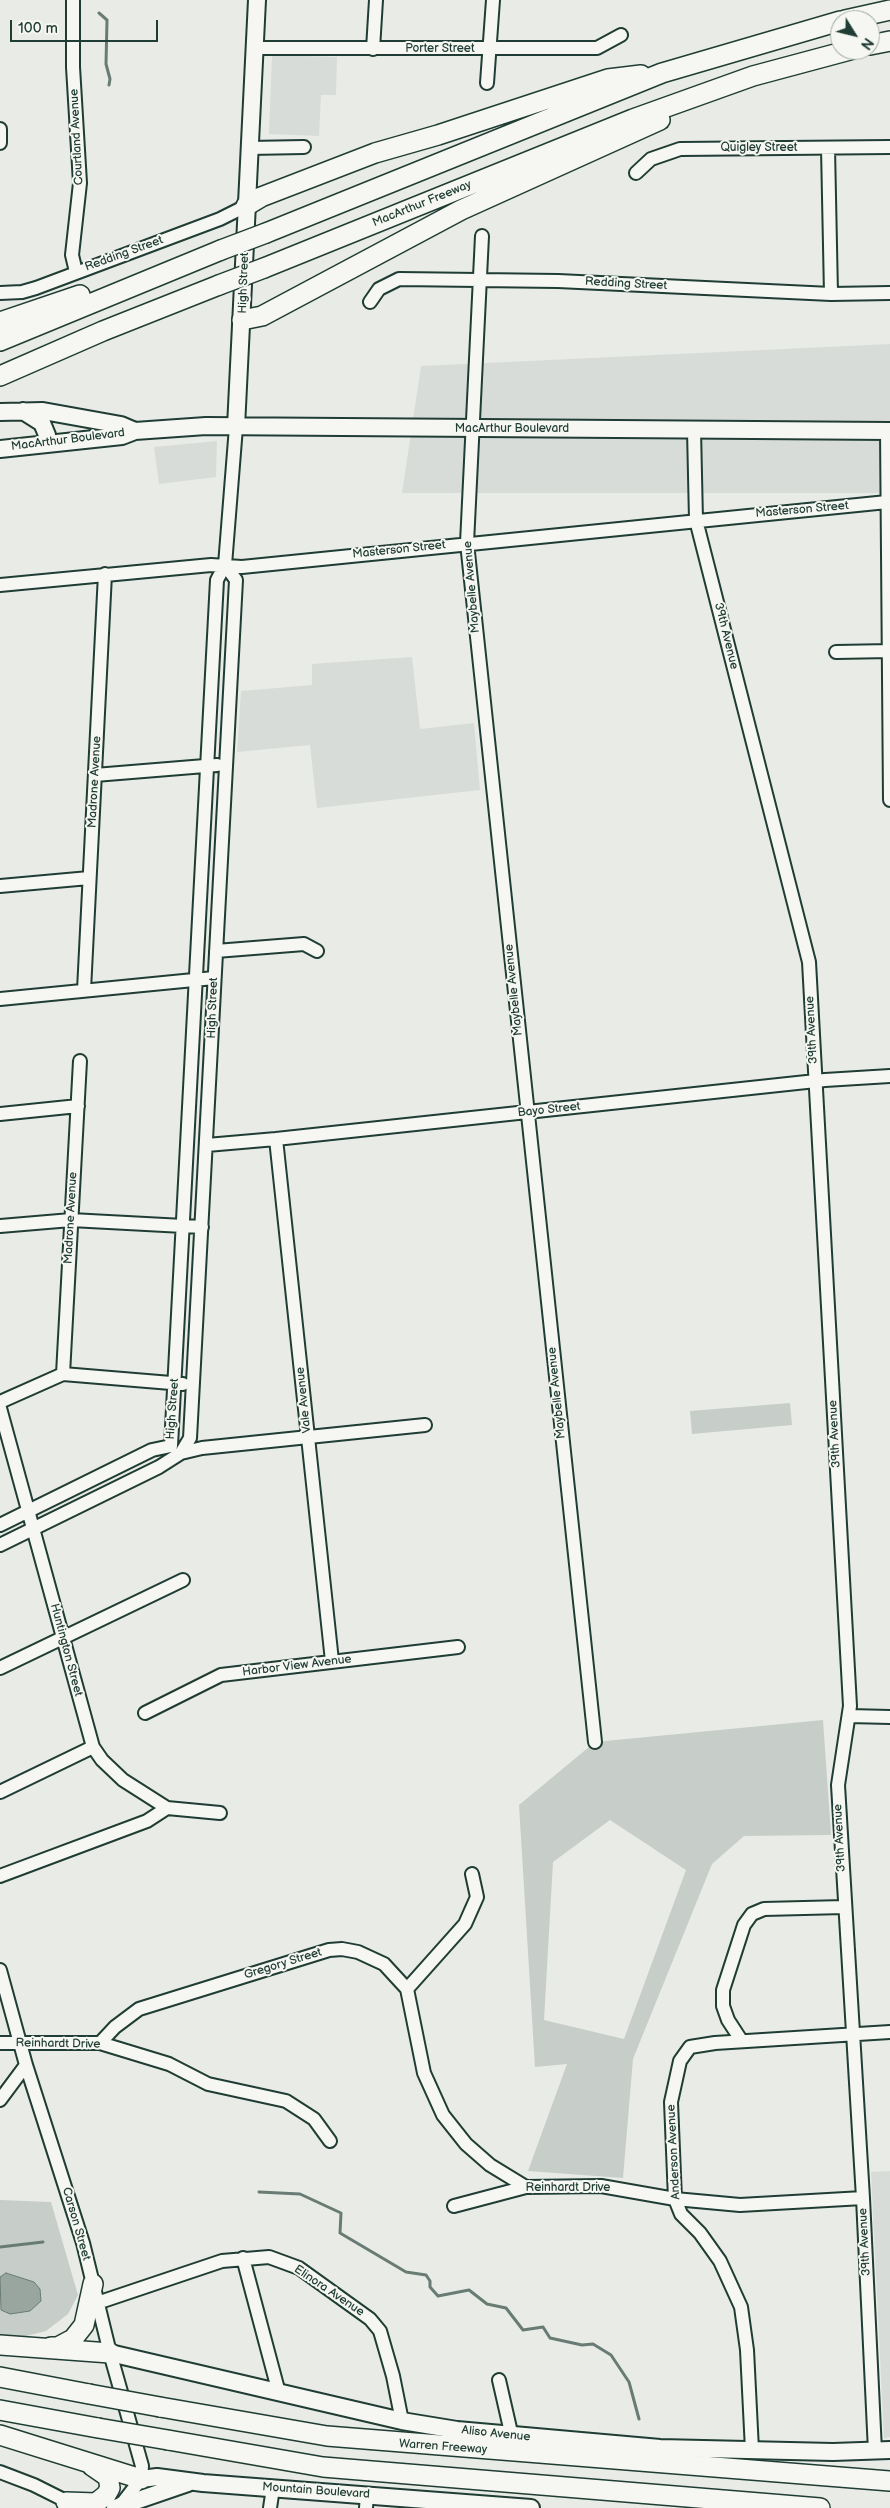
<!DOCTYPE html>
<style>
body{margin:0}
#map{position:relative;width:890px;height:2508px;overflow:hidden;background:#e9ebe7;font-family:"Balsamiq Sans",sans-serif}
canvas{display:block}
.north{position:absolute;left:830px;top:10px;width:50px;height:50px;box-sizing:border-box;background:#f6f6f2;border:1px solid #a0aca6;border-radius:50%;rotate:126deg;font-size:14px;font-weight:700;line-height:20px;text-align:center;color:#1f3d34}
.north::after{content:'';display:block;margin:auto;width:18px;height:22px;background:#1f3d34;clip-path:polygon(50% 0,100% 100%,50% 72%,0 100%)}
.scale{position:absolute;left:10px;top:20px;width:148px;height:22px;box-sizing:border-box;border:2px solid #1f3d34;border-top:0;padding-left:6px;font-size:15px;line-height:18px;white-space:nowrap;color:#1f3d34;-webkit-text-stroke:4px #f6f6f2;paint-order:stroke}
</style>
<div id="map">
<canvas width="890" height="2508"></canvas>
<div class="north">N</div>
<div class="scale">100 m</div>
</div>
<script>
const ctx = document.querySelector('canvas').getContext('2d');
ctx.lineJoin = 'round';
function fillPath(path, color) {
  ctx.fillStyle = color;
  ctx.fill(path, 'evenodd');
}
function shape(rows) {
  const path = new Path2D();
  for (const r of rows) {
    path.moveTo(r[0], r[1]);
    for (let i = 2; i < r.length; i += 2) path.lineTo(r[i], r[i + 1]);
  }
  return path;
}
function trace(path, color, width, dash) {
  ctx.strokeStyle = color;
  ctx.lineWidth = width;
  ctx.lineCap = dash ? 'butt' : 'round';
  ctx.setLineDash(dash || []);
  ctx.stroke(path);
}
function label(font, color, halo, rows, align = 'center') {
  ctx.font = font + ' "Balsamiq Sans",sans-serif';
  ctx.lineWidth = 4;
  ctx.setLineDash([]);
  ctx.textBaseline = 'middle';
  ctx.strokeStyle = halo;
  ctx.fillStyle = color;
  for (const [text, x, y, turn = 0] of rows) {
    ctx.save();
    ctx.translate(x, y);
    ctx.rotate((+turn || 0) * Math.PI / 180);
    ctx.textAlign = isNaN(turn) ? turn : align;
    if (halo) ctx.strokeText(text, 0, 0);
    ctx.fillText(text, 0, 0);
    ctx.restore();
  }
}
fillPath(shape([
 [272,55,337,57,336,95,321,95,319,136,269,134],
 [890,344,890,493,402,493,421,366],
 [217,441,216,477,159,484,154,447],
 [412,657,420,729,474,723,480,790,317,808,310,745,237,752,241,691,312,685,312,664],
 [890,2171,890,2437,884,2438,871,2172]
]), '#d8dcd8');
fillPath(shape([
 [790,1403,792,1425,692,1434,690,1411],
 [823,1720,831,1835,744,1836,712,1864,633,2059,623,2178,528,2171,567,2064,535,2067,519,1805,595,1742],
 [610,1820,686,1870,624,2039,544,2020,553,1862],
 [0,2200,51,2202,78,2295,68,2314,46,2331,22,2337,0,2337]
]), '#c7cec9');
const water = shape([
 [6,2273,34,2282,40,2289,41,2301,30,2311,10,2314,1,2310,0,2277,6,2273]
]);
fillPath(water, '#99a6a0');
trace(water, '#687c75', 1);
trace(shape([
 [99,13,107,20,106,64,110,79,109,85],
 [259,2192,300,2194,341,2213,340,2233,406,2272,426,2275,430,2281,430,2287,438,2296,469,2290,487,2304,506,2308,523,2330,543,2327,550,2338,582,2345,593,2344,611,2355,629,2382,639,2419],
 [0,2247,43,2242]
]), '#687c75', 3);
const minor = shape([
 [73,0,73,67,80,183,72,255,76,272],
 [256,48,597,48,621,35],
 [373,49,376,0],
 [487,83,493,0],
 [0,129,0,143],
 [249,148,304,147],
 [828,148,831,294],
 [636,173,651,159,680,149,890,147],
 [482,236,467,543,595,1742],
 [0,293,22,292,36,288,220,219,246,206],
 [370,302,379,289,399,279,558,281,831,294,890,293],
 [694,430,696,520,809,962,850,1706,838,1785,863,2198,875,2451],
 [887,431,890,800],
 [0,585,211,565,242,567,887,502],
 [836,652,890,651],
 [95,775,217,765],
 [0,886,89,878],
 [216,951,304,944,317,951],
 [84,990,105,574],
 [0,999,214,978],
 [0,1114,78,1106],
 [276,1139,332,1661],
 [207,1145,276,1139,825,1080,890,1076],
 [0,1226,71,1220,202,1227],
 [63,1374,80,1061],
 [0,1402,63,1374,183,1384],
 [0,1408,93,1747,102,1760,123,1780,167,1808,220,1813],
 [171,1446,217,580,225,565,236,427],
 [181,1453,190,1438,236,580,225,565],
 [0,1525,152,1450,171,1446],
 [0,1545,159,1467,181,1453,202,1448,425,1425],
 [0,1668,183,1580],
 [145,1713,221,1675,458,1647],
 [849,1716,890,1717],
 [0,1792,93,1747],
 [0,1876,147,1821,167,1808],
 [0,1970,26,2065,83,2243,110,2353,142,2466,141,2479,124,2501,118,2506],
 [407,1989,465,1924,477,1897,472,1874],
 [741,2040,728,2020,723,2006,723,1990,744,1925,752,1914,764,1909,844,1907],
 [0,2043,100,2043,169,2064,208,2084,286,2101,314,2119,330,2141],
 [100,2043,115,2027,139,2009,329,1950,342,1949,358,1952,384,1964,407,1989,424,2073,443,2115,466,2144,490,2165,526,2187],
 [0,2100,26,2065],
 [454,2206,526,2187,601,2186,675,2199,740,2205,863,2198],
 [243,2258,279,2393],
 [97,2303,222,2261,269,2257,299,2268,370,2319,380,2331,393,2376,402,2421],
 [499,2380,512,2437],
 [752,2450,747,2350,741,2307,720,2261,700,2233,681,2214,675,2199,671,2102,680,2061,690,2047,715,2043,890,2032],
 [0,2472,34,2485,72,2504],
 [270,2508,273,2488],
 [366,2508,367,2495]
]);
const major = shape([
 [23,411,42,423,47,435,46,444],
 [0,412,43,411,121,425,135,431],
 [236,427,257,0],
 [0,449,122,436,135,431,206,426,890,431],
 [110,2353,402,2421,457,2430,660,2448,833,2452,890,2450],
 [141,2479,157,2477,203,2483,531,2508],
 [115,2508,188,2483]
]);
const highway = shape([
 [845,20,890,10],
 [870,45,890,41],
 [246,206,261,197,375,153,438,135,608,79,641,75],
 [266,233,662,73,840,21],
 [264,268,633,119,753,76,850,50],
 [242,320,262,316,461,210,660,120],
 [0,322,80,295],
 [0,341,221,250],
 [0,376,103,331,219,285],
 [0,2345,110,2353],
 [51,2347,58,2347,73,2339,84,2325,93,2284],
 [0,2377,89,2394],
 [160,2407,327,2436,890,2481],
 [0,2410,98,2428],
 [0,2435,141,2479],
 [168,2440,323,2467,820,2508],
 [66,2502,96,2503,106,2495,110,2488,108,2477,92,2466]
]);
trace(minor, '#1f3d34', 16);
trace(major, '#1f3d34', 20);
trace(highway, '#1f3d34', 22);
trace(minor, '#f6f6f2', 12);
trace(major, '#f6f6f2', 16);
trace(highway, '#f6f6f2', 19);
const highwayBridge = shape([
 [221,250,266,233],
 [219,285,264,268],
 [89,2394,160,2407],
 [98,2428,168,2440]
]);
trace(highwayBridge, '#1f3d34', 22, []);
trace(highwayBridge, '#f6f6f2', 19);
label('12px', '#1f3d34', '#f6f6f2', [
 ["Porter Street",440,49],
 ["Courtland Avenue",77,137,-93],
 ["Quigley Street",759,148],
 ["MacArthur Freeway",422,204,-22],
 ["Redding Street",124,254,-20],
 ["High Street",244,283,-88],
 ["Redding Street",626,284,3],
 ["MacArthur Boulevard",512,429],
 ["MacArthur Boulevard",68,440,-7],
 ["Masterson Street",802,510,-5],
 ["Masterson Street",399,550,-6],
 ["Maybelle Avenue",472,587,-95],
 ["39th Avenue",726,636,76],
 ["Madrone Avenue",95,782,-87],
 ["Maybelle Avenue",514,990,-96],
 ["High Street",213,1008,-88],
 ["39th Avenue",812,1030,-93],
 ["Bayo Street",549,1110,-6],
 ["Madrone Avenue",71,1218,-87],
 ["Maybelle Avenue",557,1393,-96],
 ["Vale Avenue",304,1400,-96],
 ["High Street",173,1409,-86],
 ["39th Avenue",835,1434,-93],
 ["Huntington Street",66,1650,75],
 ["Harbor View Avenue",297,1666,-7],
 ["39th Avenue",840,1838,-93],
 ["Gregory Street",283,1964,-17],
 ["Reinhardt Drive",58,2044,1],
 ["Anderson Avenue",674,2152,-93],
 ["Reinhardt Drive",568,2188],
 ["Carson Street",76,2224,74],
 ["39th Avenue",865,2242,-93],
 ["Elinora Avenue",329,2291,34],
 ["Aliso Avenue",496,2434,6],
 ["Warren Freeway",443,2447,4],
 ["Mountain Boulevard",316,2491,4]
]);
</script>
